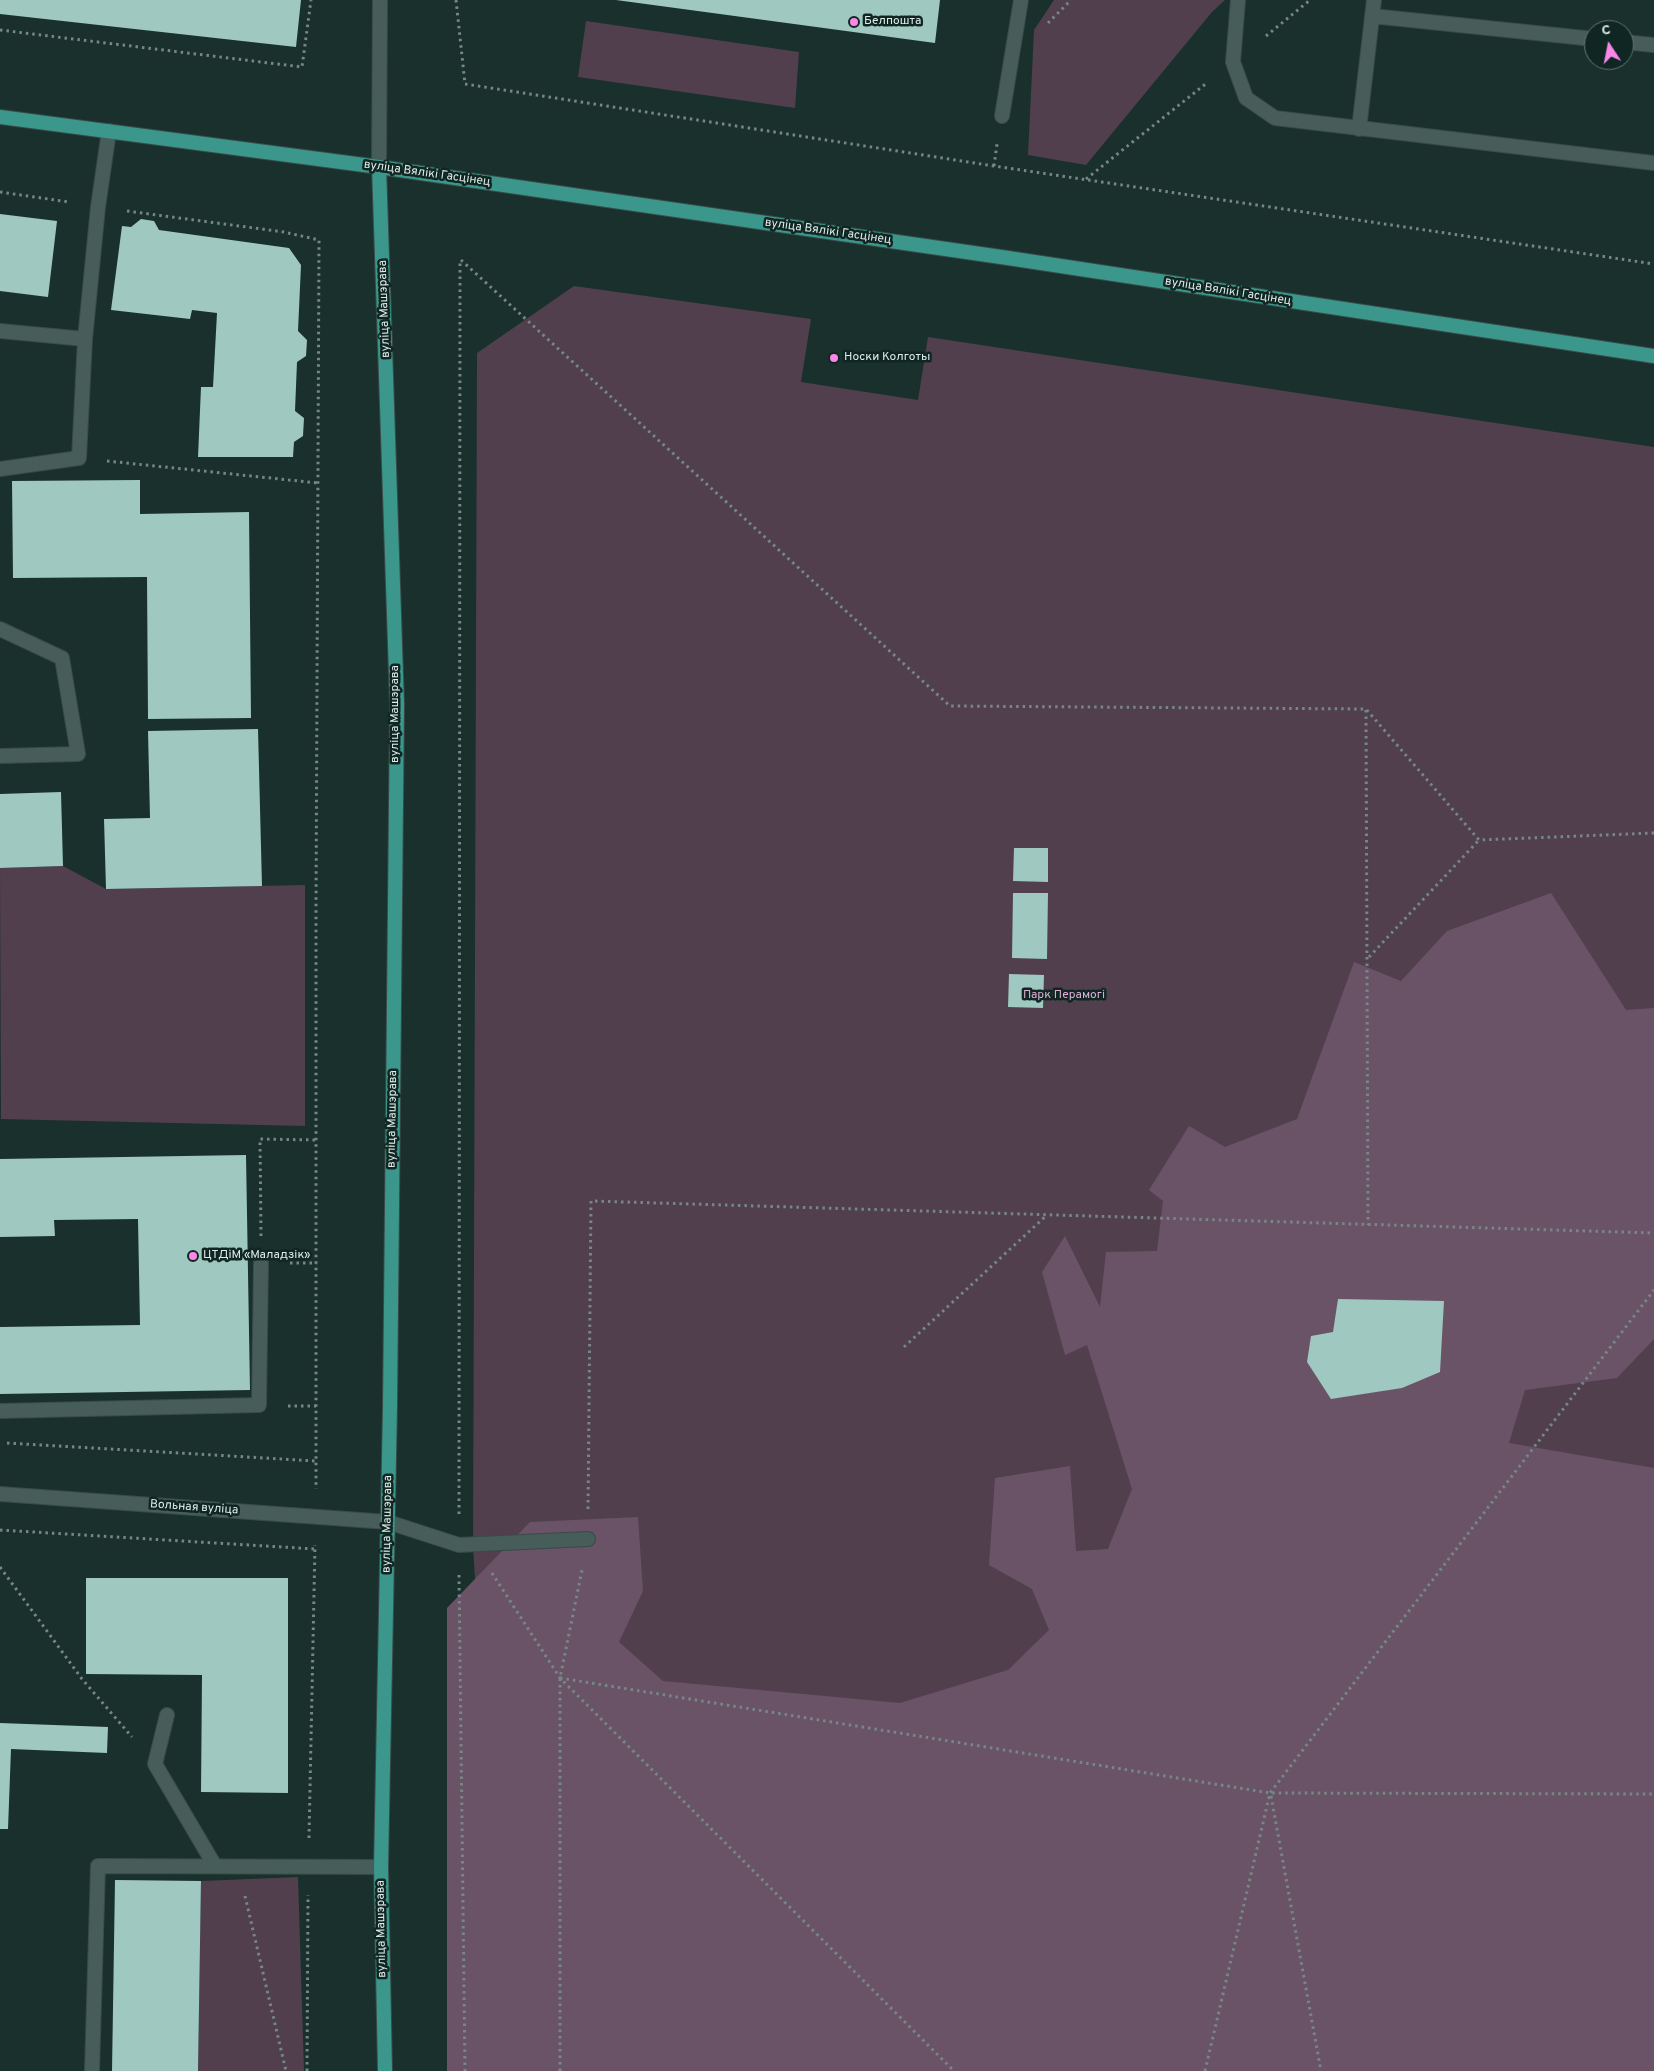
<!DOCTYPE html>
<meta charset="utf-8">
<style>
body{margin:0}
#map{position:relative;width:1654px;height:2071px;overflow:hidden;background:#19302c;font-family:Overpass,sans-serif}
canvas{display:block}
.north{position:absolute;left:1584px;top:20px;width:50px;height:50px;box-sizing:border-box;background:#0f2622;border:1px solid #627572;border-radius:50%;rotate:349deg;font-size:14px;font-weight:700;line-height:20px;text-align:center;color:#dfecea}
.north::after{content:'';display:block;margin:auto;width:18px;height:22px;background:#fa87e8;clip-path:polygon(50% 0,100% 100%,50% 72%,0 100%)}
</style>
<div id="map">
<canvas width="1654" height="2071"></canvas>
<div class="north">С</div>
</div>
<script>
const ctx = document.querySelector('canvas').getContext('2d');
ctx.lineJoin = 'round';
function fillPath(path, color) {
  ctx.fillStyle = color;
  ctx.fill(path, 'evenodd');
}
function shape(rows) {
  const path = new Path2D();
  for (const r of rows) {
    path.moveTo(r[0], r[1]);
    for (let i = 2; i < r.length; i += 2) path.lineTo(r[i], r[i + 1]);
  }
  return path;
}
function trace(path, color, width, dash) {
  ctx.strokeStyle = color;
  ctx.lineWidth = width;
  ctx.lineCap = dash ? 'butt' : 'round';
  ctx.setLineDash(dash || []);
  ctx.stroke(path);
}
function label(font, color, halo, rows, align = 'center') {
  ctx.font = font + ' Overpass,sans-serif';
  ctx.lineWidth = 5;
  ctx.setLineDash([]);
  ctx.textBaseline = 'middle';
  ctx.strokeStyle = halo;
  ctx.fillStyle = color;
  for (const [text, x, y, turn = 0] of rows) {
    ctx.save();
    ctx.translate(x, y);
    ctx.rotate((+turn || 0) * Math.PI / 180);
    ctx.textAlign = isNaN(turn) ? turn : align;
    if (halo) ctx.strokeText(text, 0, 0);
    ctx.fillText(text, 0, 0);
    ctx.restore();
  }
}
fillPath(shape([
 [1054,0,1225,0,1212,12,1086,165,1028,155,1034,30],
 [586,21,799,52,795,108,578,77],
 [574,286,811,319,801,382,918,400,928,337,1654,447,1654,2071,504,2071,473,1545,477,353],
 [63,866,106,889,305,885,305,1126,1,1119,0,868],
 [298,1877,304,2071,198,2071,201,1881]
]), '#513f4e');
fillPath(shape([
 [1551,893,1626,1010,1654,1008,1654,1339,1617,1378,1525,1390,1509,1443,1654,1468,1654,2071,447,2071,447,1608,530,1522,638,1517,643,1591,619,1642,663,1681,900,1703,1008,1670,1049,1630,1032,1589,989,1565,995,1478,1070,1466,1076,1551,1108,1549,1132,1489,1087,1345,1065,1355,1042,1272,1065,1236,1100,1307,1106,1252,1157,1251,1163,1201,1149,1190,1189,1126,1225,1147,1297,1119,1354,962,1401,981,1447,931]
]), '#6b5367');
fillPath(shape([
 [0,0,301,0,296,47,0,14],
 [616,0,940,0,935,43],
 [0,214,57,221,48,297,0,291],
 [141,219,154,221,159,230,289,248,301,265,298,331,307,340,306,356,297,362,295,411,304,418,303,436,294,442,293,457,198,457,201,387,213,387,217,313,192,310,190,319,111,310,122,226,131,227],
 [140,480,140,514,249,512,251,718,148,719,147,577,13,578,12,481],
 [258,729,262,886,106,889,104,819,150,818,148,731],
 [61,792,63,866,0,868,0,794],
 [1014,848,1048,848,1048,882,1013,881],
 [1013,893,1048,893,1047,959,1012,958],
 [1009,974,1044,975,1043,1008,1008,1007],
 [246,1155,250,1390,0,1394,0,1327,140,1325,138,1219,54,1220,55,1236,0,1237,0,1159],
 [1338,1299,1444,1301,1440,1372,1402,1388,1331,1399,1307,1362,1311,1336,1333,1332],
 [86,1578,288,1578,288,1793,201,1792,202,1675,86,1674],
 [0,1723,108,1727,107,1753,11,1749,8,1829,0,1829],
 [115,1880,201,1881,198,2071,112,2071]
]), '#9fc8c0');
const service = shape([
 [1238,0,1233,62,1246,98,1275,118,1654,163],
 [1372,16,1594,39],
 [1624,42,1654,45],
 [1002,116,1021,0],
 [1359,129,1374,0],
 [0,331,85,339],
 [0,469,79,458,85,339,98,207,109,131],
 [0,629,62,658,78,754,0,756],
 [0,1411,259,1405,261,1263],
 [388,1522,459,1545,588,1539],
 [167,1715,155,1764,215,1866],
 [92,2071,98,1866,381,1867]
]);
const minor = shape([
 [0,1494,388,1522]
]);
const tertiary = shape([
 [379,167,380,0]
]);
const primary = shape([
 [0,117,379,167,1008,258,1654,356],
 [379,167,397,704,390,1406,381,1867,385,2071]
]);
trace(service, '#384b48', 16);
trace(minor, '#384b48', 16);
trace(tertiary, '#384b48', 16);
trace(primary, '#384b48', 16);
trace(shape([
 [456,0,465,84,994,166,1654,264],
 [1048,23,1071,0],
 [0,30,302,67,311,0],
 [1266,36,1310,0],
 [994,166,997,144],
 [1086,179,1208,82],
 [0,192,69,202],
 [127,211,284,232,319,240,316,907,316,1489],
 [461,260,950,706,1366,709,1479,840,1654,833],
 [107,461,318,483],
 [1366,710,1368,1225],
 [1369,957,1479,840],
 [261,1236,260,1139,316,1140],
 [290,1263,317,1263],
 [904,1347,1047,1215],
 [288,1406,316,1406],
 [7,1443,316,1461],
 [588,1509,591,1201,1654,1233],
 [459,1514,460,260],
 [0,1530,315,1549],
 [0,1567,82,1679,132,1737],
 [492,1573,560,1678,954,2071],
 [459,1575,465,2071],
 [560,1678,1270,1793,1654,1794],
 [1271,1796,1321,2071],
 [309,1838,315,1545],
 [245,1896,286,2071],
 [307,2071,308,1895],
 [560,2071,560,1678,582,1570],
 [1205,2071,1270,1793,1654,1290]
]), '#758885', 3, [2.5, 4]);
trace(service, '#465d59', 14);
trace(minor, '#465d59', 14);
trace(tertiary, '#465d59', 14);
trace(primary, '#3b978b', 14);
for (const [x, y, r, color] of [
 [854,22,5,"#fa87e8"],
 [834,358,5,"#fa87e8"],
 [193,1256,5,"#fa87e8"]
]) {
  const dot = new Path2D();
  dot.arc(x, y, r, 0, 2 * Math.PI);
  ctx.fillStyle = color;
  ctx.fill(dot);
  trace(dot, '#0f2622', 2);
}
label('12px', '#dfecea', '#0f2622', [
 ["Белпошта",864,22],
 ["Носки Колготы",844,358],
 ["ЦТДіМ «Маладзік»",203,1256]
], 'left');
label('12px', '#dfecea', '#0f2622', [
 ["вуліца Вялікі Гасцінец",427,174,8],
 ["вуліца Вялікі Гасцінец",828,232,8],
 ["вуліца Вялікі Гасцінец",1228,292,9],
 ["вуліца Машэрава",385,309,-92],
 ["вуліца Машэрава",396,714,-90],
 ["вуліца Машэрава",393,1119,-89],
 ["Вольная вуліца",194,1508,4],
 ["вуліца Машэрава",388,1524,-89],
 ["вуліца Машэрава",382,1929,-91]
]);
label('12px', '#deafd5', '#0f2622', [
 ["Парк Перамогі",1064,996]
]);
</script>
